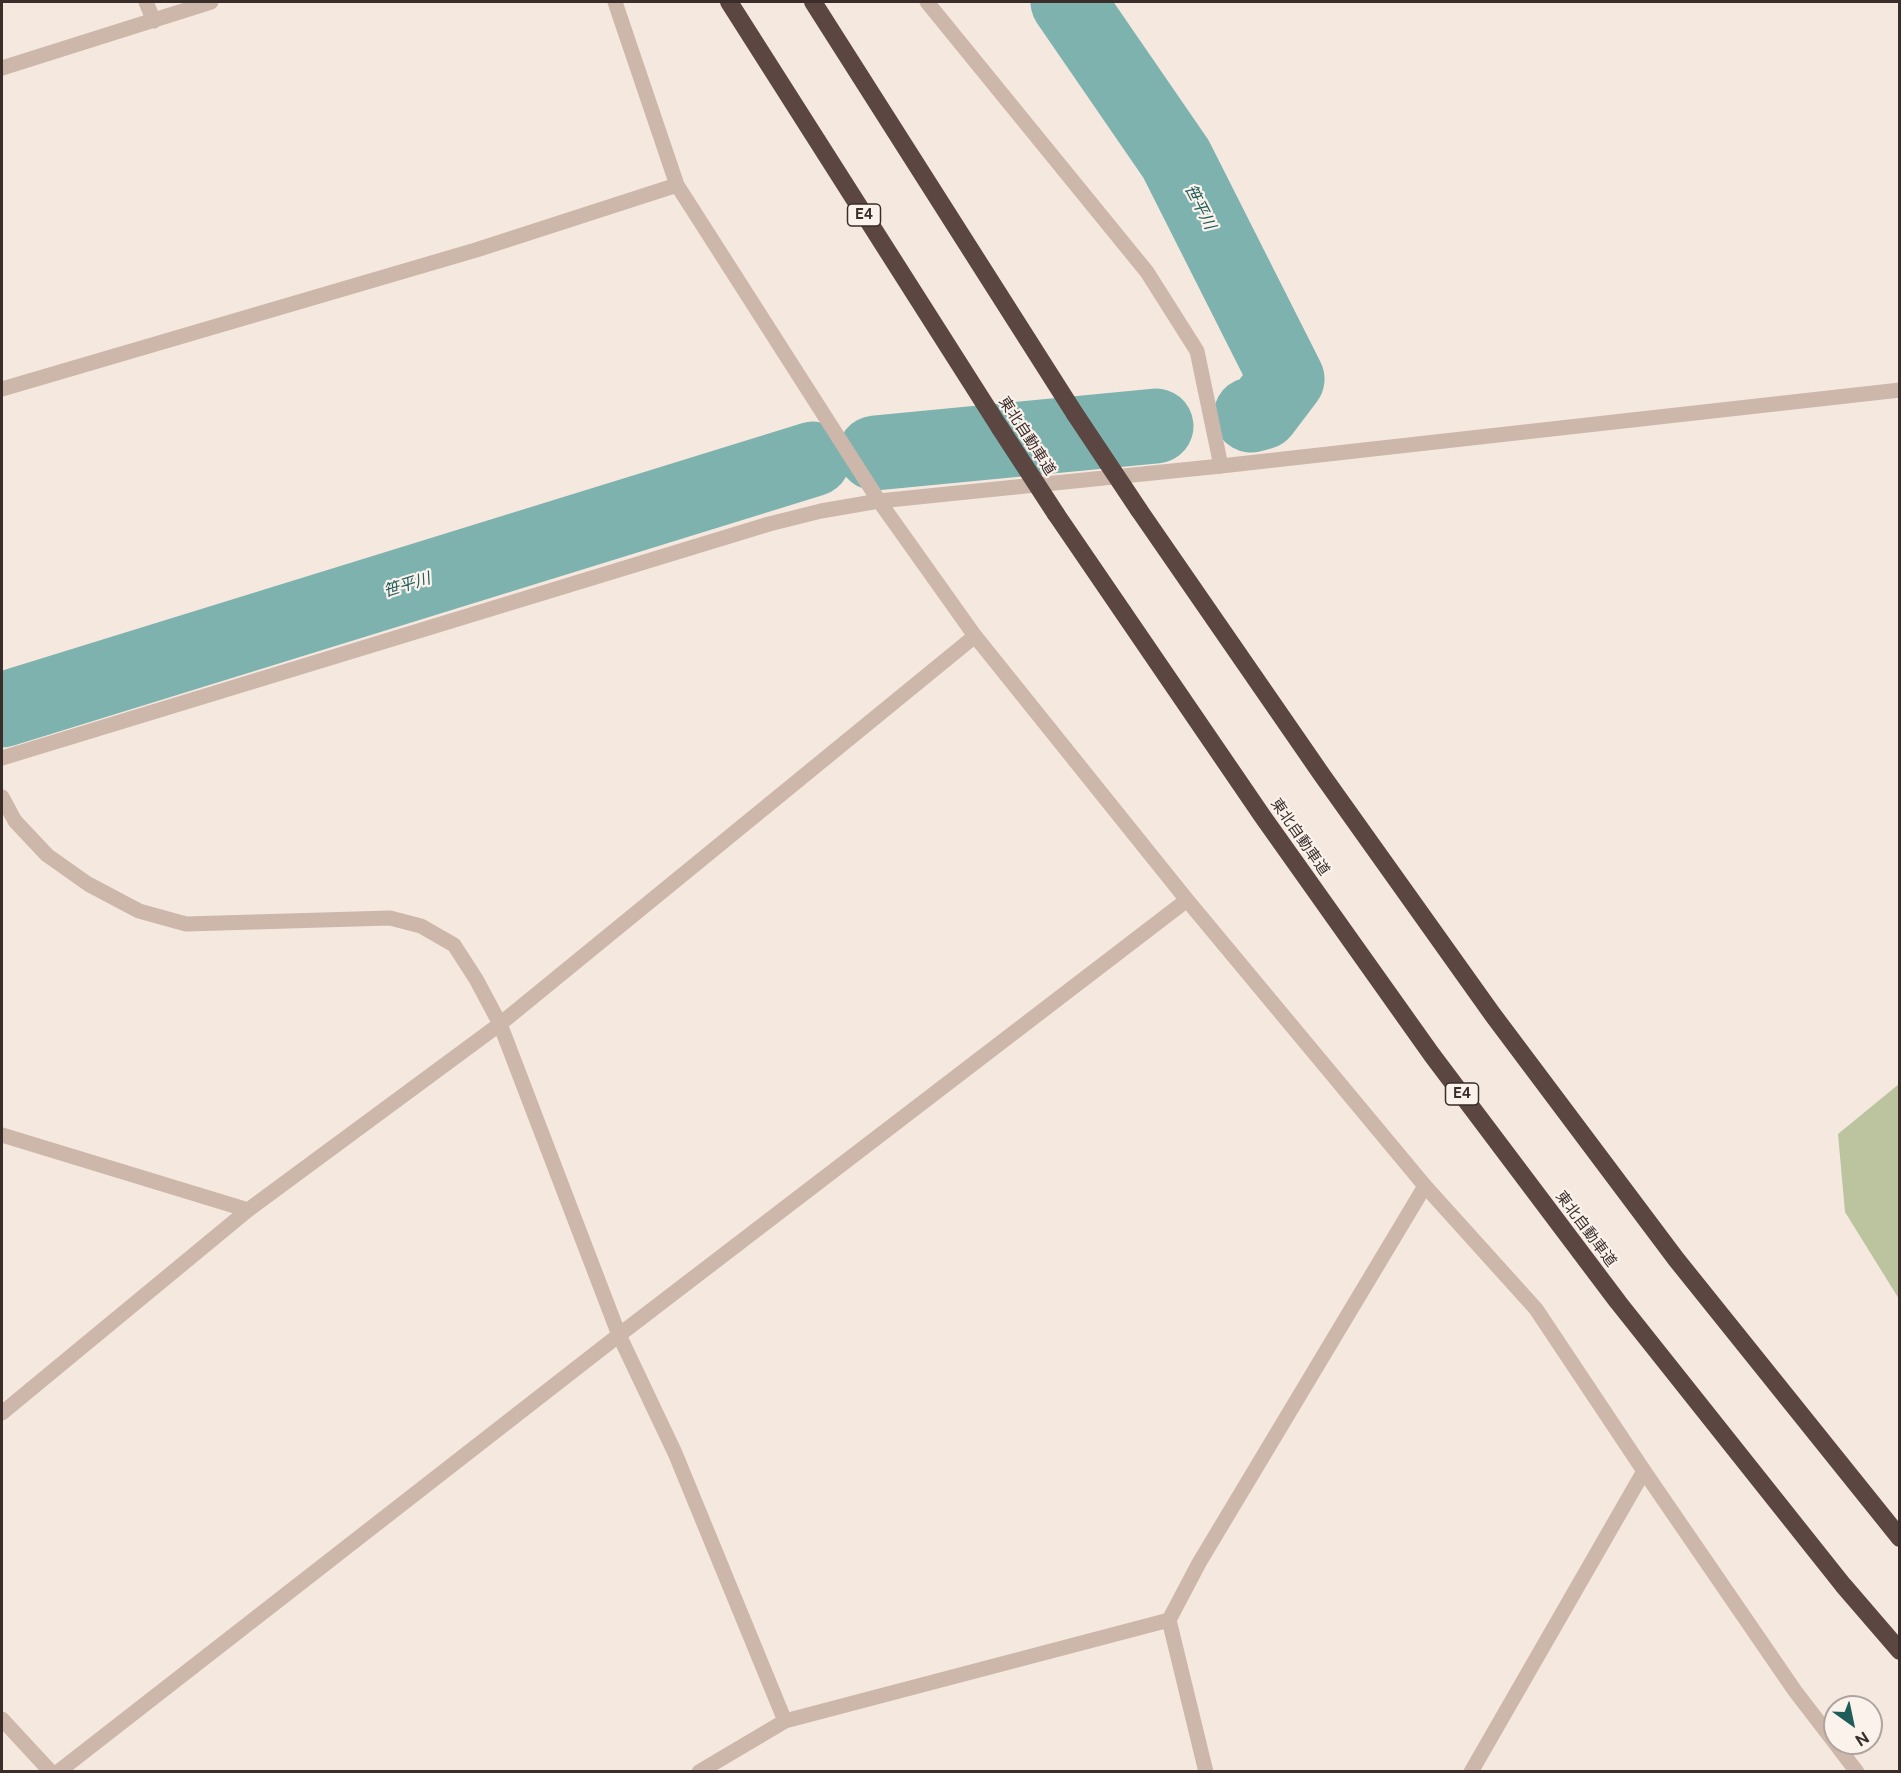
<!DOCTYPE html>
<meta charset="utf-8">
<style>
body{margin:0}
#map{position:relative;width:1901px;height:1773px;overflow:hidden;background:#f4e8df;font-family:"Public Sans",sans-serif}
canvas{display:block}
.frame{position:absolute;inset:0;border:3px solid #3a2d2a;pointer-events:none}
.north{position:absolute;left:1823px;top:1695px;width:60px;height:60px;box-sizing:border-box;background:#fbf2ec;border:2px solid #aea39e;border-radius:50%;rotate:147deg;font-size:16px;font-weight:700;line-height:24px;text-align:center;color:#3a2d2a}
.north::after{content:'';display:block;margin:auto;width:21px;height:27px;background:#1e5d5a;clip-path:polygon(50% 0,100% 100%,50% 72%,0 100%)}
</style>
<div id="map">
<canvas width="1901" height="1773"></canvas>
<div class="frame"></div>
<div class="north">N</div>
</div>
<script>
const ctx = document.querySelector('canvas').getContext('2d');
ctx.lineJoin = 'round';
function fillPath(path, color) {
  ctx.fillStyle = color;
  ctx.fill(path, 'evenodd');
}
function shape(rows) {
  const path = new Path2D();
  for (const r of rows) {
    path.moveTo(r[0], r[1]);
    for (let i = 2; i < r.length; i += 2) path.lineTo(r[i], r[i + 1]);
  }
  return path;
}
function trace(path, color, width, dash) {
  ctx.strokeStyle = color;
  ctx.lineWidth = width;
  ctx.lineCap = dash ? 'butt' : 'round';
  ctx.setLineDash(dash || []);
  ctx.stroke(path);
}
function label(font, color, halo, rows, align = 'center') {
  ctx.font = font + ' "Public Sans","Noto Sans JP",sans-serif';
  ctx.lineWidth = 4.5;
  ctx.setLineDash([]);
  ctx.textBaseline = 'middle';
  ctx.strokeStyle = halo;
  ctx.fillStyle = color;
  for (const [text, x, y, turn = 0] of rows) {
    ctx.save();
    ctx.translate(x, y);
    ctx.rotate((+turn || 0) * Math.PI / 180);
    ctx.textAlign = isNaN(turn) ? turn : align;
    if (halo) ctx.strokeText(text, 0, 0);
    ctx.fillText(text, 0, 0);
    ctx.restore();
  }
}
fillPath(shape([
 [1899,1084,1899,1299,1845,1212,1838,1134]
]), '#bbc49e');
trace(shape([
 [1068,2,1176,159,1287,379,1262,412,1251,415],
 [875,453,1156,426],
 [2,710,813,459]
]), '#7db2ae', 75);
trace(shape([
 [146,2,154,21],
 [615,2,677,185,879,501,975,636,1187,900,1425,1186,1536,1309,1644,1471,1795,1691,1835,1743],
 [927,2,1147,272,1197,351,1221,466],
 [2,68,211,2],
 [2,389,476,250,677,185],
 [2,797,15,821,47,855,88,884,139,911,186,924,390,918,421,926,454,945,476,979,500,1024,619,1335,675,1453,785,1721],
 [2,1135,248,1210],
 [2,1413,248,1210,500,1024,975,636],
 [2,1719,51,1772],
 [1835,1743,1857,1772],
 [58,1772,619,1335,1187,900],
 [699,1772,785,1721,1169,1620],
 [1206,1772,1169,1620,1199,1563,1425,1186],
 [1471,1772,1644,1471]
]), '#cdb6aa', 15);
trace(shape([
 [2,758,769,524,821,511,879,501,1221,466,1900,390]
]), '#cdb6aa', 15);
trace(shape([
 [729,2,1000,428],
 [813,2,1075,414],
 [1139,510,1322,775,1493,1015,1676,1259,1900,1538],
 [1056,514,1263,817,1432,1055,1618,1302,1843,1585,1900,1651]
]), '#5b4641', 18);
trace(shape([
 [1075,414,1139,510],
 [1000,428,1056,514]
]), '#5b4641', 18);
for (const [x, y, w] of [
 [864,215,33],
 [1462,1094,33]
]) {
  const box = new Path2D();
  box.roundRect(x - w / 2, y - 11, w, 22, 4.5);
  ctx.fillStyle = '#fbf2ec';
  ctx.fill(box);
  trace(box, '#3a2d2a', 1.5);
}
label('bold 14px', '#3a2d2a', null, [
 ["E4",864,215],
 ["E4",1462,1094]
]);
label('15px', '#3a2d2a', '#fbf2ec', [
 ["東北自動車道",1027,436,57],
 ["東北自動車道",1300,837,55],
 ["東北自動車道",1586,1229,53]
]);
label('italic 16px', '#1e5d5a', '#fbf2ec', [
 ["笹平川",1200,207,63],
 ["笹平川",407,585,-17]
]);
</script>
